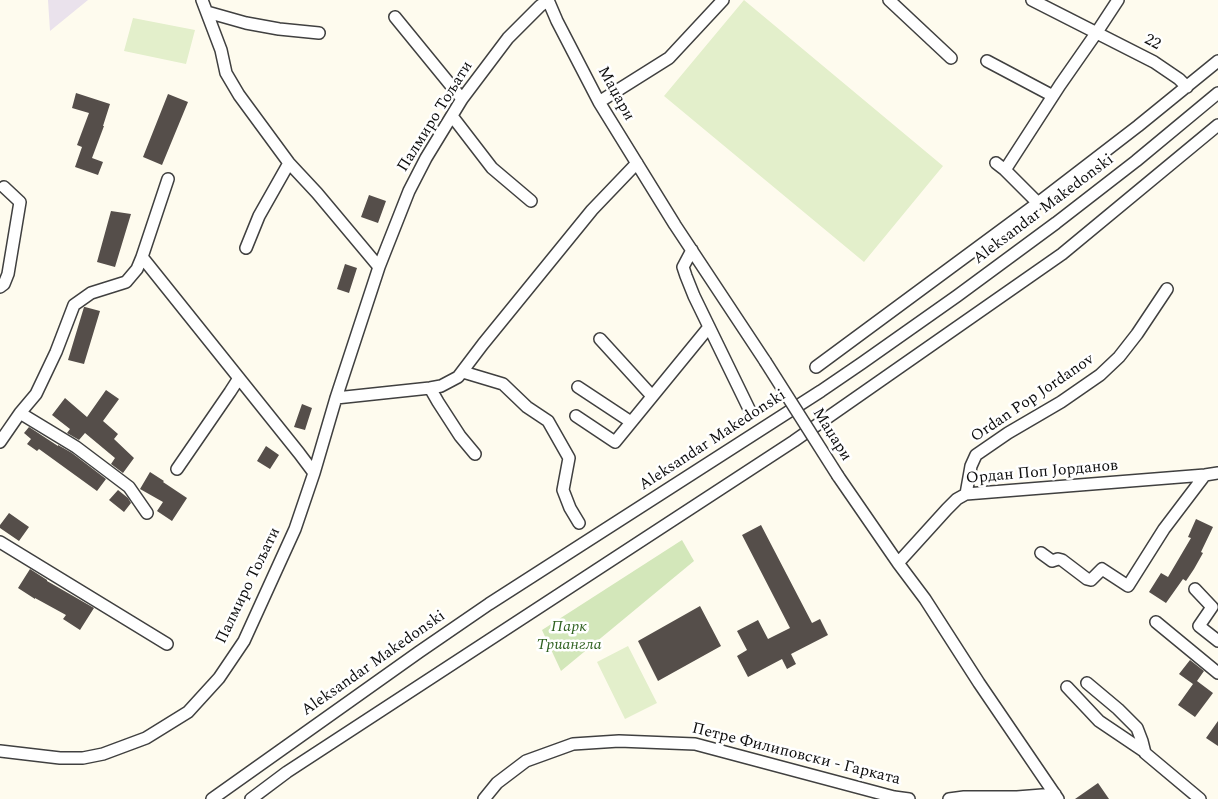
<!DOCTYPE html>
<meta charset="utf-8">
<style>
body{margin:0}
canvas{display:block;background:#fefbee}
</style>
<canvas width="1218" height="799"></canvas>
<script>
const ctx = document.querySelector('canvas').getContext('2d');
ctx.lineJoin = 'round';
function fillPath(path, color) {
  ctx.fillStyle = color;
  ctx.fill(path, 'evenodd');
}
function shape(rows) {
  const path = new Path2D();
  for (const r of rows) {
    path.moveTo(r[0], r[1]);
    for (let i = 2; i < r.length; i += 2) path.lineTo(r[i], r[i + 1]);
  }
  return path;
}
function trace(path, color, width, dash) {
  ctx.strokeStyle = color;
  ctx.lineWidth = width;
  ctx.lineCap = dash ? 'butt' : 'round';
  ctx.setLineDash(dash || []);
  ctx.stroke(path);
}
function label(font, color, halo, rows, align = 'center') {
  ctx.font = font + ' Spectral,serif';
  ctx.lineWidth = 5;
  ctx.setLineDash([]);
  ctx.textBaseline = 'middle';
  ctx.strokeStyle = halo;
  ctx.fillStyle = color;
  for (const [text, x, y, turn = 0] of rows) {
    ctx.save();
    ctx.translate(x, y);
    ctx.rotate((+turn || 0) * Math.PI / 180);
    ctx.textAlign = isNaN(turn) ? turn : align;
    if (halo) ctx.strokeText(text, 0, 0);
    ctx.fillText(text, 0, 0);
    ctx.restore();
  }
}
fillPath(shape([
 [48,0,88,0,50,31]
]), '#eae2ec');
fillPath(shape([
 [682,540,694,561,561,671,542,630]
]), '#d3e7ba');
fillPath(shape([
 [744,0,943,166,864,262,664,96],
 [133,18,195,30,186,64,124,51],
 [628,646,657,703,625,719,597,662]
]), '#e3efcb');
fillPath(shape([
 [76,93,110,104,103,126,104,126,92,158,103,162,98,175,75,167,82,147,77,145,89,113,72,108],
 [168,94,188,102,162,165,143,157],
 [369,195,386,201,378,223,361,217],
 [111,211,131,214,115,267,97,262],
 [345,264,357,268,349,293,337,289],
 [84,307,85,307,100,311,84,364,68,360],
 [106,390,119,399,103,421,118,434,114,439,134,458,123,473,111,464,115,458,85,433,79,440,67,433,70,429,52,415,65,398,87,417],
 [302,404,312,408,305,430,294,427],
 [29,427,58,446,58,445,72,453,106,479,97,491,39,449,37,451,27,444,31,439,24,433],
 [266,446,279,455,270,469,257,461],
 [150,472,164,481,163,482,187,498,172,521,157,511,163,502,140,489],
 [118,490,128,498,131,503,124,512,109,500],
 [9,513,29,527,19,541,0,528,0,525],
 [1196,519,1213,527,1201,552,1203,553,1194,569,1186,581,1183,579,1166,603,1149,592,1161,573,1168,577,1191,538,1188,537],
 [761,525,812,623,820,619,828,635,791,654,796,664,787,669,782,659,748,677,737,656,747,650,737,631,758,620,768,639,790,628,742,535],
 [30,569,47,580,47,581,94,608,80,630,63,619,66,615,35,598,35,599,18,588],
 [700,606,721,646,658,681,638,641],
 [1190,660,1204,671,1197,681,1213,693,1195,717,1178,705,1193,684,1179,674],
 [1218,721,1218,746,1206,738],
 [1098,783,1109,799,1075,799]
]), '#554e4a');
const minor = shape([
 [202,0,221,50,226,73,239,95,289,163,317,193,379,267],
 [548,0,557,21,599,102,675,225,765,361],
 [889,0,951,58],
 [1032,0,1154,62,1179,79,1187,87],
 [207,12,246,23,279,29,319,33],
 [395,17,462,99],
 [987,61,1053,96],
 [599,102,669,58,723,0],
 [452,116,492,168,531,201],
 [996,163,1005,170,1060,85,1097,32,1118,0],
 [1005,170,1038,203],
 [246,248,259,216,289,163],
 [692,250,683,267,686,276,694,296,750,411],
 [142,257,168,179],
 [0,287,4,284,8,274,20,202,4,187],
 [600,339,652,396],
 [816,367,1038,203,1138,126,1218,61],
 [463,372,503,384,527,407,548,421,569,458,563,490,570,508,579,523],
 [578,387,631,422],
 [430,388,438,402,460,436,475,454],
 [336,398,430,388,441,386,458,377,483,344,592,210,637,163],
 [20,413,76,447,129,487,147,513],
 [576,416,615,442,709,327],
 [0,442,20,413,36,394,56,352,74,305,91,293,126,282,137,269,142,257,299,453,314,473],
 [177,469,230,392,239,378],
 [838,476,898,563,925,599,979,683,1058,799],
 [966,494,971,466,976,455,1008,433,1061,402,1100,375,1119,357,1137,334,1167,289],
 [0,542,167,644],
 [1041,553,1052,561,1058,559,1062,560,1087,579,1091,580,1102,569,1128,586,1164,529,1205,475],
 [898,563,947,509,957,499,966,494,1205,475,1218,473],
 [1195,589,1212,607,1199,626,1218,641],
 [1156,622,1218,673],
 [1087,683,1118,709,1137,728,1142,741,1145,753,1200,799],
 [1067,687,1099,721,1145,752],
 [0,751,60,758,83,758,103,754,146,738,188,712,219,678,244,641,295,529,314,473,336,398,379,267,409,191,426,158,462,99,508,38,540,6,548,0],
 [212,799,419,652,489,604,821,391,862,363,957,296,1056,223,1136,161,1218,93],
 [251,799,287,772,794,441,1062,254,1218,125],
 [484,799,497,783,526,761,573,744,619,741,695,744,894,797,909,799],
 [949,799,964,797,1017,797,1055,794]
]);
trace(minor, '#404040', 14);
trace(minor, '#fff', 11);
const minorBridge = shape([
 [765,361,838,476]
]);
trace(minorBridge, '#404040', 14, []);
trace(minorBridge, '#fff', 11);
label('16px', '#0d0d0d', '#fff', [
 ["22",1152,43,28],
 ["Маџари",615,94,61],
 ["Палмиро Тољати",436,117,-58],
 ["Aleksandar Makedonski",1044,210,-37],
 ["Ordan Pop Jordanov",1033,399,-34],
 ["Маџари",831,435,58],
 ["Aleksandar Makedonski",713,441,-33],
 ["Ордан Поп Јорданов",1042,473,-5],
 ["Палмиро Тољати",249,586,-64],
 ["Aleksandar Makedonski",374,664,-35],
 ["Петре Филиповски - Гарката",796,755,14]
]);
label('italic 16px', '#306221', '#fff', [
 ["Парк",569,628],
 ["Триангла",569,646]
]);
</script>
